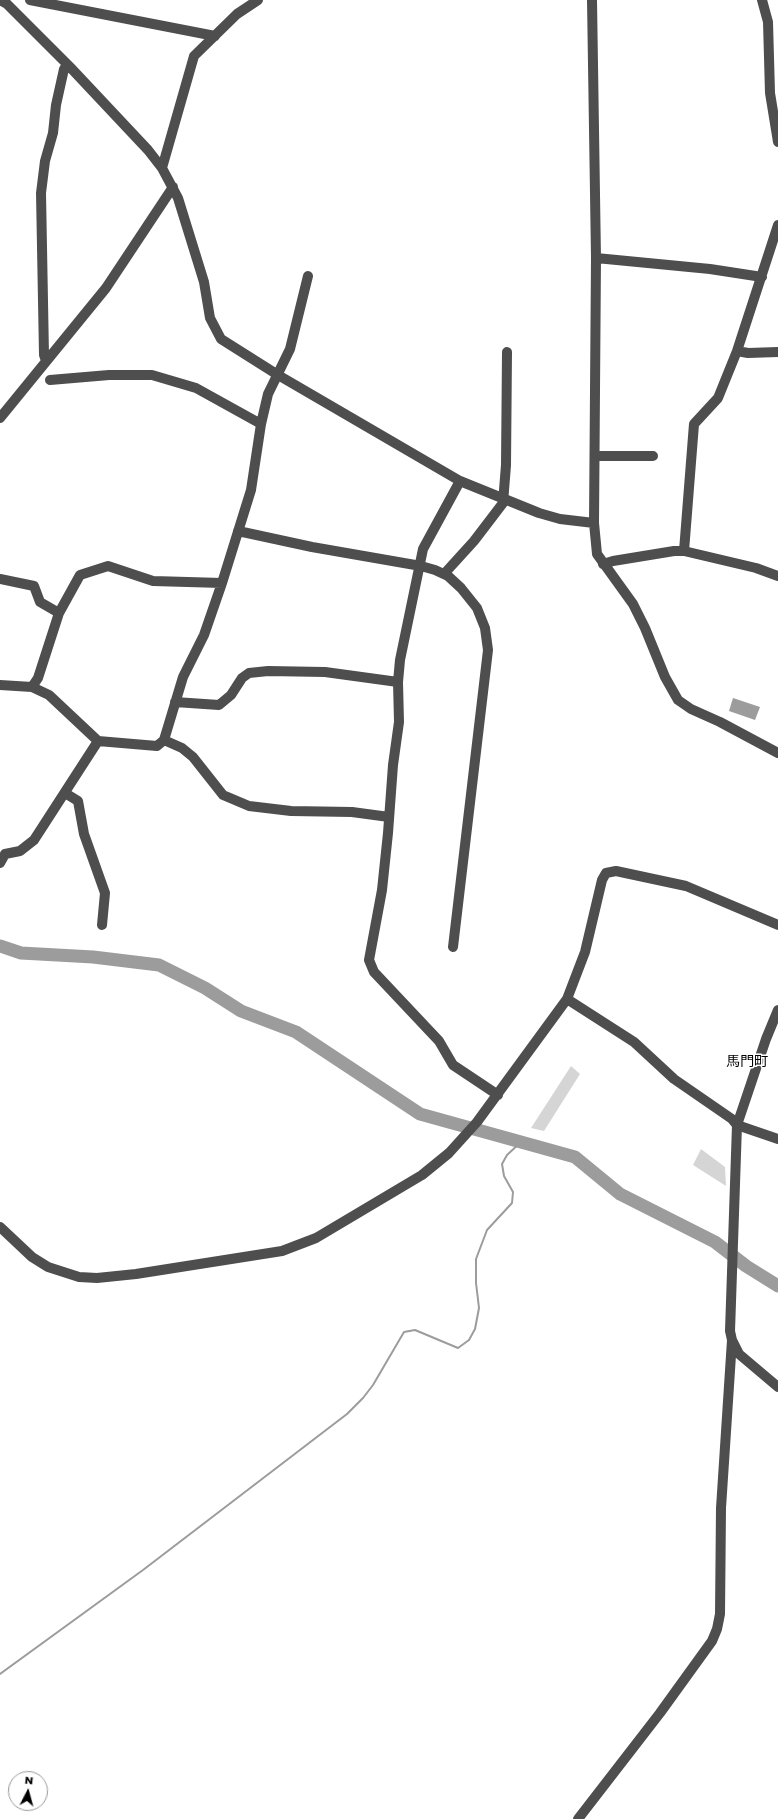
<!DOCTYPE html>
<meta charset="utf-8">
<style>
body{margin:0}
#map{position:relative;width:778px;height:1819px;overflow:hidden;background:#fff;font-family:Poppins,sans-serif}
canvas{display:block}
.north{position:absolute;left:8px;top:1771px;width:40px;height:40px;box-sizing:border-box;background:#fff;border:1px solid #999;border-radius:50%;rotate:6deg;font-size:11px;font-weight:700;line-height:16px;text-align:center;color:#000}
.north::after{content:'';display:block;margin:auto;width:14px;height:18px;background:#000;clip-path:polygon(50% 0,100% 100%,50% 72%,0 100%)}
</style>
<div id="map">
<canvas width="778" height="1819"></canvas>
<div class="north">N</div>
</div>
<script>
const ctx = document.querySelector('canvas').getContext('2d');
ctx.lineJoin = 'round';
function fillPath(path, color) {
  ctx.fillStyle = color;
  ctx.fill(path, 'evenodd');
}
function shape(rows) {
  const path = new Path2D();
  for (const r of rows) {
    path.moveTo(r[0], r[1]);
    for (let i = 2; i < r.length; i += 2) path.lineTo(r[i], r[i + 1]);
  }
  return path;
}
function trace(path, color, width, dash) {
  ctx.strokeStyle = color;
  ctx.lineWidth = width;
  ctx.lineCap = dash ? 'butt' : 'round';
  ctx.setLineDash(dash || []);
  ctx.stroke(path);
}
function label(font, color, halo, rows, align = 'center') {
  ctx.font = font + ' Poppins,"Noto Sans JP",sans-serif';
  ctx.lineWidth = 3;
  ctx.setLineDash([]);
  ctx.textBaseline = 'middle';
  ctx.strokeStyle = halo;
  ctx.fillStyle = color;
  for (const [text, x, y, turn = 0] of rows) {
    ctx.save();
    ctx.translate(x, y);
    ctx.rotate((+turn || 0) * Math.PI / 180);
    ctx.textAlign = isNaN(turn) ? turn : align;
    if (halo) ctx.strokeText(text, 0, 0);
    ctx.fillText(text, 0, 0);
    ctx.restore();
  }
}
fillPath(shape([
 [571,1066,580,1074,544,1131,531,1128],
 [701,1149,725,1167,726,1186,693,1165]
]), '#d5d5d5');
fillPath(shape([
 [733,698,760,707,755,720,729,711]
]), '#9c9c9c');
trace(shape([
 [0,1674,143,1570,347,1414,363,1398,373,1385,404,1332,415,1330,458,1348,469,1340,475,1329,479,1308,476,1283,476,1259,487,1230,512,1203,513,1192,504,1176,502,1164,507,1155,521,1142]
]), '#9c9c9c', 2);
trace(shape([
 [0,946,21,953,93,957,159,965,205,988,241,1011,296,1032,420,1114,575,1157,620,1194,715,1242,746,1266,778,1286]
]), '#9c9c9c', 13);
trace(shape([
 [0,0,7,4,70,67,148,150,162,168,178,198,204,282,210,318,221,339,278,375,460,481,539,513,560,519,594,523],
 [30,0,215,36],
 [592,0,596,258,594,523,597,554,633,604,645,628,665,677,678,700,691,709,720,722,778,753],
 [762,0,768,22,770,93,778,142],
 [162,168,194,56,237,14,258,0],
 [596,258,710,269,762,277],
 [737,351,748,353,778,352],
 [46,361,44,355,41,193,45,161,53,133,56,105,64,69,70,67],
 [50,380,109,375,152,375,196,388,261,424,268,394,290,349,308,276],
 [0,418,106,288,173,187],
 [595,456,653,456],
 [460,481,423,549,400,660,398,682,399,722,393,765,388,833,382,890,369,960,374,972,439,1041,453,1065,498,1095],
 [238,531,312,547,421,566,435,570,448,576,461,588,477,608,485,628,488,650,453,947],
 [684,551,694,424,718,398,737,351,778,225],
 [603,564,613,561,674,551,684,551,756,568,778,576],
 [444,574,474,541,503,503,506,465,507,352],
 [0,579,34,586,40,602,59,613],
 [0,685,32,687,49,695,98,741,157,746,164,740,183,677,204,635,222,583,251,490,261,424],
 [32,687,38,678,59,613,80,575,108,566,153,581,222,583],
 [175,702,219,705,231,695,242,678,249,673,268,671,325,672,398,682],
 [164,740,182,748,193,757,223,795,249,806,291,811,352,812,389,817],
 [65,793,78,801,84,834,105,893,102,925],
 [0,863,5,854,20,851,34,840,98,741],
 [567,999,634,1042,674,1079,732,1119,737,1125,778,1139],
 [778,1010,766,1039,737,1125,730,1331,732,1340,739,1354,778,1387],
 [0,1227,32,1257,48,1267,79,1277,97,1278,136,1274,282,1251,316,1238,422,1175,449,1153,477,1122,567,999,585,952,602,880,606,873,616,871,686,886,778,925],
 [578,1819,660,1713,712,1641,717,1629,720,1614,721,1508,732,1340]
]), '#4e4e4e', 10);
label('14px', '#000', '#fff', [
 ["馬門町",747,1062]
]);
</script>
